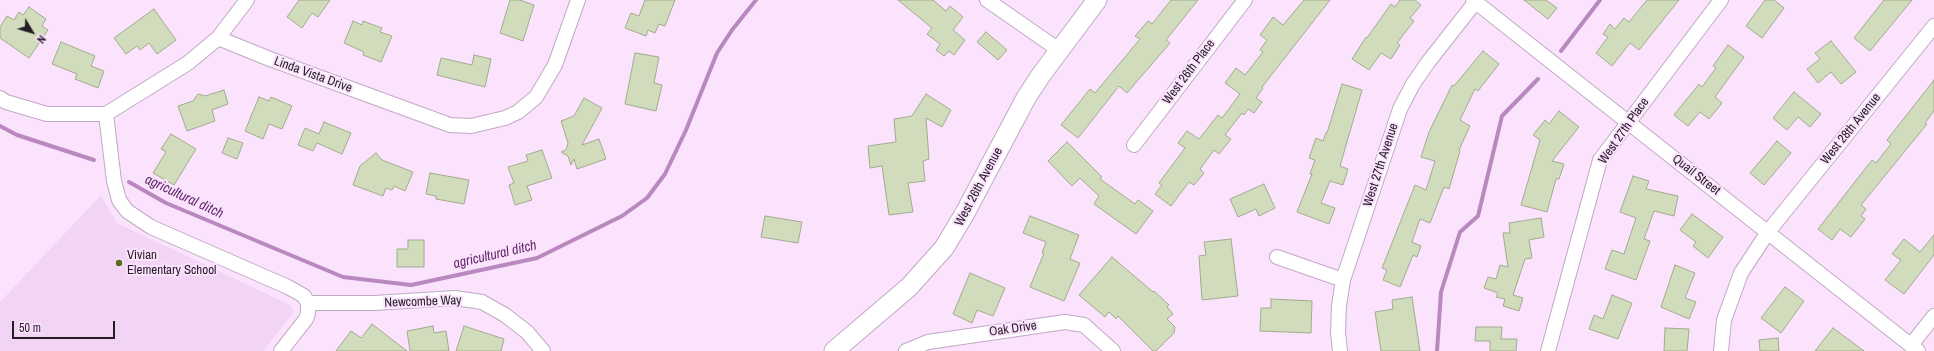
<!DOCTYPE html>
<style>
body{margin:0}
#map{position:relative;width:1934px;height:351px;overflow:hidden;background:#fbe3fe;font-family:"Archivo Narrow",sans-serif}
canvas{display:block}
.north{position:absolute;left:12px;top:12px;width:40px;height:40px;-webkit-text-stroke:3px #fbe3fe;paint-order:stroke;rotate:128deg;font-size:11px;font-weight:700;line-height:16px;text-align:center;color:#251c26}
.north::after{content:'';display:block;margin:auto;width:14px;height:18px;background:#251c26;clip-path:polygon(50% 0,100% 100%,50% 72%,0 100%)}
.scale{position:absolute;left:12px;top:321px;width:103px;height:18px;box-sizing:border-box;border:2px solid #251c26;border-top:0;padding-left:5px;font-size:12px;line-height:14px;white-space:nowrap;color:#251c26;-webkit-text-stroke:3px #fbe3fe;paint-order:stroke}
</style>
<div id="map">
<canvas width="1934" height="351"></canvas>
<div class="north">N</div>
<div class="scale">50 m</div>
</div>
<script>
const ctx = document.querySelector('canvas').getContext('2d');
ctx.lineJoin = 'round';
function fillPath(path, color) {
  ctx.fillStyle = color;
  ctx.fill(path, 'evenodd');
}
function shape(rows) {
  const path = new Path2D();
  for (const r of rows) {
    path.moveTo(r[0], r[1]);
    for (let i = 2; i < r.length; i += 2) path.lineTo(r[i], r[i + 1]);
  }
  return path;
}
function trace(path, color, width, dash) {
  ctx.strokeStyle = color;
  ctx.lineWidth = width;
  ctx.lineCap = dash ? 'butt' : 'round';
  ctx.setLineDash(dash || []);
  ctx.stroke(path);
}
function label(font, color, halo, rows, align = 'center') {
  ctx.font = font + ' "Archivo Narrow",sans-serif';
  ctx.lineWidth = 4;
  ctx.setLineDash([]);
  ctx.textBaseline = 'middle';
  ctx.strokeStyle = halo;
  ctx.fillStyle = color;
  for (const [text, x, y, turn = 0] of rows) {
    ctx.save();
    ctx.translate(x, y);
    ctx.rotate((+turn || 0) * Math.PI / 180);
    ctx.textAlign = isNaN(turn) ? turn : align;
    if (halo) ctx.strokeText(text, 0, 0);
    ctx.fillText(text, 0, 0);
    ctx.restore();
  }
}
fillPath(shape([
 [101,195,117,223,290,305,294,312,263,351,0,351,0,302]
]), '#f2d5f5');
trace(shape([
 [1561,51,1600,0],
 [0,126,17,135,94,160],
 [129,182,166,203,343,277,411,285,537,258,622,216,647,198,665,174,686,130,717,53,732,30,756,0],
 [1437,351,1441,292,1460,232,1478,216,1502,116,1538,79]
]), '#b888bf', 4);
const building = shape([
 [299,0,330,0,318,17,312,13,302,28,287,17,299,0],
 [510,0,520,0,534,5,523,41,500,33,510,0],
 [645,0,675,0,665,26,659,24,655,33,648,30,646,36,625,28,631,13,639,16,645,0],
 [898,0,933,0,946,11,950,6,963,17,953,30,965,40,954,55,949,51,944,56,936,50,940,44,927,34,932,28,898,0],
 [1171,0,1198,0,1166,40,1170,43,1127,93,1119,86,1078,138,1061,125,1090,89,1095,93,1140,39,1135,36,1148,21,1152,24,1171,0],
 [1304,0,1330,0,1262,87,1263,88,1256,98,1262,102,1254,113,1248,109,1244,115,1242,113,1225,135,1231,139,1219,154,1214,150,1200,169,1204,173,1194,185,1189,182,1171,206,1155,194,1162,185,1159,183,1185,148,1178,143,1187,131,1199,139,1218,115,1222,118,1240,94,1225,83,1236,68,1245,75,1263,52,1260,50,1267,40,1260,35,1273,17,1283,25,1304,0],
 [1400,0,1415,0,1421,5,1410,18,1414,21,1397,43,1400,45,1391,59,1381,53,1369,70,1352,59,1366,37,1367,38,1391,4,1395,7,1400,0],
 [1524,0,1546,0,1557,8,1548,19,1524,0],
 [1647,0,1679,0,1639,50,1630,43,1612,66,1596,53,1608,37,1603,34,1610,24,1615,29,1624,18,1629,22,1647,0],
 [1765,0,1774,0,1784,8,1762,38,1746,26,1765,0],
 [1884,0,1912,0,1870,51,1854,38,1884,0],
 [29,7,46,19,42,26,48,30,29,58,0,38,0,27,7,16,14,20,19,12,23,15,29,7],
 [154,9,176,40,157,54,149,43,140,50,137,46,126,54,114,38,154,9],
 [353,21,362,25,363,21,382,28,380,32,392,36,381,62,363,55,364,52,344,43,353,21],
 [986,32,1007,50,998,60,977,42,986,32],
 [1831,41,1856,72,1841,84,1831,72,1818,83,1807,69,1820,59,1815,53,1831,41],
 [61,42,95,56,91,66,104,71,98,88,75,79,77,74,52,64,61,42],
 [1728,45,1744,57,1715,97,1722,103,1709,119,1700,112,1688,126,1674,115,1699,84,1702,87,1716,68,1713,66,1728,45],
 [1483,51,1499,64,1478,91,1475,89,1460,120,1470,126,1459,150,1460,151,1449,189,1444,187,1430,223,1420,219,1412,242,1421,246,1417,257,1413,255,1400,287,1383,280,1387,270,1382,268,1415,185,1426,190,1435,161,1421,157,1429,132,1452,85,1454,86,1483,51],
 [635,53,659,57,654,83,662,85,656,111,625,104,635,53],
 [474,55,491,59,485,87,437,75,441,58,472,65,474,55],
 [1934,80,1934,111,1925,123,1927,124,1861,205,1866,209,1861,216,1865,219,1851,237,1840,229,1832,240,1818,229,1872,160,1876,163,1891,144,1887,140,1934,80],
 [1342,84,1362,90,1340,166,1348,169,1343,185,1330,181,1321,203,1335,208,1329,224,1297,212,1312,174,1310,174,1315,160,1309,158,1316,138,1323,141,1326,133,1327,133,1342,84],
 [224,90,228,104,212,110,215,121,187,131,178,106,193,101,198,94,205,96,224,90],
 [1794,92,1821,114,1810,127,1798,117,1787,130,1773,118,1794,92],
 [926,94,951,110,942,127,926,118,929,159,923,161,925,181,908,183,913,212,889,215,882,166,870,168,868,146,896,142,894,119,912,116,926,94],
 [259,97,269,101,271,97,292,106,282,129,269,124,263,139,245,131,259,97],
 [584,98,602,108,582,145,599,139,606,159,577,169,574,159,571,165,568,156,561,152,566,150,568,143,561,121,574,116,584,98],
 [1559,111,1579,127,1552,161,1564,164,1559,179,1556,179,1547,212,1521,205,1540,140,1533,135,1545,120,1549,124,1559,111],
 [324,122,351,133,342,154,317,143,313,151,298,145,305,128,319,134,324,122],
 [171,134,196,149,174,185,153,173,166,152,161,149,171,134],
 [228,138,243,143,237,159,222,153,228,138],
 [1777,141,1791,153,1764,185,1750,173,1777,141],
 [1067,142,1102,177,1100,179,1135,204,1138,200,1153,211,1136,234,1094,204,1099,196,1080,178,1072,186,1048,161,1067,142],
 [542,150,552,178,527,186,532,200,515,205,509,185,514,183,508,167,528,161,526,155,542,150],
 [376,153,382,160,413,172,405,191,394,186,392,190,386,188,383,196,353,185,360,166,376,153],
 [430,173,469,180,464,204,436,199,436,196,426,194,430,173],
 [1633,176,1649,181,1646,189,1678,196,1674,216,1654,211,1644,239,1650,241,1636,280,1605,269,1612,250,1624,254,1636,218,1620,212,1633,176],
 [1264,184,1275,208,1259,216,1256,209,1238,217,1230,199,1264,184],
 [1692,214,1723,237,1708,258,1693,246,1696,242,1680,230,1692,214],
 [765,216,802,222,798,243,761,237,765,216],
 [1030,216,1079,235,1070,259,1080,263,1064,301,1030,287,1044,253,1042,253,1046,242,1023,233,1030,216],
 [1541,218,1544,237,1529,240,1532,258,1525,259,1513,295,1523,298,1519,311,1503,306,1505,299,1496,297,1498,293,1484,288,1488,277,1496,279,1500,265,1508,267,1503,233,1510,233,1509,223,1541,218],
 [1934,235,1934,255,1904,294,1885,280,1901,260,1892,254,1904,239,1920,252,1934,235],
 [1231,239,1238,296,1202,300,1199,256,1206,255,1204,242,1231,239],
 [408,240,424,240,424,267,397,267,397,249,408,249,408,240],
 [1112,257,1153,292,1154,291,1169,305,1167,307,1173,314,1167,319,1175,327,1174,333,1156,351,1153,351,1118,316,1116,319,1109,312,1105,317,1079,295,1112,257],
 [1675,265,1695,273,1685,298,1696,302,1689,319,1661,307,1675,265],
 [970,273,1005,288,993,316,977,310,972,323,953,314,970,273],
 [1785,287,1804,301,1781,333,1761,318,1785,287],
 [1612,295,1632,303,1618,339,1589,329,1594,315,1603,319,1612,295],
 [1412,297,1420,351,1381,351,1375,312,1393,309,1392,300,1412,297],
 [1271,299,1312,301,1311,333,1260,331,1261,308,1271,308,1271,299],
 [372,324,407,351,336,351,351,331,361,338,372,324],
 [433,326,434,333,446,331,449,351,410,351,407,331,433,326],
 [464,326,504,339,501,351,456,351,464,326],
 [1476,327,1502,327,1501,339,1517,339,1516,351,1490,351,1490,341,1475,341,1476,327],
 [1665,328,1689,329,1687,351,1664,351,1665,328],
 [1833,328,1864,351,1815,351,1833,328],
 [1778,338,1779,351,1760,351,1759,340,1778,338]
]);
fillPath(building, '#d1dcbc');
trace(building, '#a2ab8d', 1);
const street = shape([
 [987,0,1059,50],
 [1473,0,1918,351],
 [218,38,270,59,450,125,471,126,505,118,518,112,536,97,555,65,578,0],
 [0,98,6,102,47,114,106,114,188,63,218,38,247,0],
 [106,114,114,181,119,200,127,211,151,227,288,287,304,296,308,303,308,313,306,319,281,351],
 [1134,145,1245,0],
 [1277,257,1343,280],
 [308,303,374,303,455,298,482,302,505,315,527,332,543,351],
 [1911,345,1934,316],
 [906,351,928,342,1065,322,1084,325,1113,351],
 [1340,351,1338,332,1339,306,1343,280,1400,109,1413,84,1429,61,1477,0],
 [1548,351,1600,160,1721,0],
 [1721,351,1724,320,1741,273,1768,232,1934,26]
]);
const secondary = shape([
 [834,351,909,287,944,248,965,213,1026,98,1041,75,1097,0]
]);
trace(street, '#c0a9c3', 16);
trace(secondary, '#c0a9c3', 21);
trace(street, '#fff', 14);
trace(secondary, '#fff', 19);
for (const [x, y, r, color] of [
 [119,263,4,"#586c19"]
]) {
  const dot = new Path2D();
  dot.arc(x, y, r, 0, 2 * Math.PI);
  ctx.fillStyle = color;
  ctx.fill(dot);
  trace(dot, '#fbe3fe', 1.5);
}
label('13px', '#251c26', '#fbe3fe', [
 ["West 26th Place",1189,72,-53],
 ["Linda Vista Drive",313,75,20],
 ["West 28th Avenue",1851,129,-51],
 ["West 27th Place",1624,131,-55],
 ["West 27th Avenue",1381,165,-72],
 ["Quail Street",1696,175,38],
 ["West 26th Avenue",979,187,-62],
 ["Newcombe Way",423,302,-2],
 ["Oak Drive",1013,329,-8]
]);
label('13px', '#251c26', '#fbe3fe', [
 ["Vivian",127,256],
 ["Elementary School",127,271]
], 'left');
label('italic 14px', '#63286b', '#fbe3fe', [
 ["agricultural ditch",184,197,25],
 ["agricultural ditch",495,255,-13]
]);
</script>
